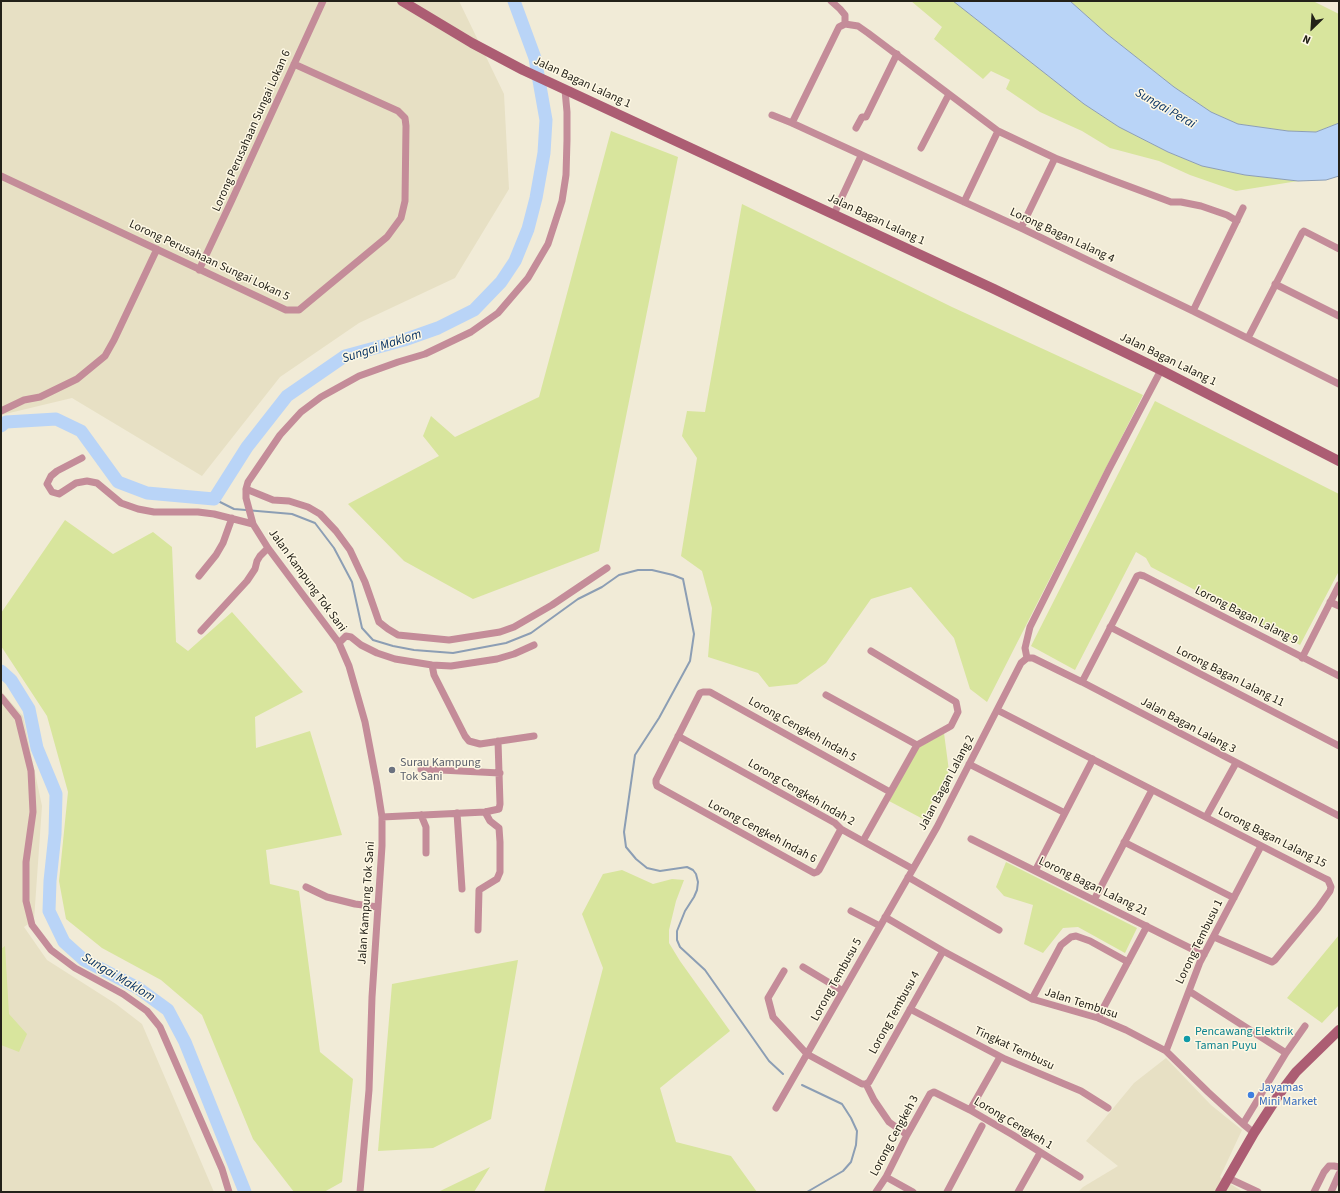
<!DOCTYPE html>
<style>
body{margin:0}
#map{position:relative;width:1340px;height:1193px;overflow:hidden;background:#f1ebd7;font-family:"Source Sans 3",sans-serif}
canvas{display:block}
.frame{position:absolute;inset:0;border:2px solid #232119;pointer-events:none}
.north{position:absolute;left:1292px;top:8px;width:40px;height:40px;-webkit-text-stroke:3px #fef8e4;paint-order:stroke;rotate:205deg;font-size:11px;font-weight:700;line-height:16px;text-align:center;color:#232119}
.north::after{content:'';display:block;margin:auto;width:14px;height:18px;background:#232119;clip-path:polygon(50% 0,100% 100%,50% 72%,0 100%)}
</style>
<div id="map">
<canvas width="1340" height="1193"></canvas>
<div class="frame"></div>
<div class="north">N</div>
</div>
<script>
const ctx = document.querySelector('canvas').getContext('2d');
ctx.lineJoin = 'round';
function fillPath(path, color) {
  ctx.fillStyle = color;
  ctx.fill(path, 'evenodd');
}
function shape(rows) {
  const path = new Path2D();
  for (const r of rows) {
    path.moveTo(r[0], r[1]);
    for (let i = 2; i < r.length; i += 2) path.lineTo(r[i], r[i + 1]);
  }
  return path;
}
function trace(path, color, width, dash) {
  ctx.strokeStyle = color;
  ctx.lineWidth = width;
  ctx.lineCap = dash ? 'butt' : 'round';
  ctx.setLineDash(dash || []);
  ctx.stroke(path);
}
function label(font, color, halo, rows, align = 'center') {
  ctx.font = font + ' "Source Sans 3",sans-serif';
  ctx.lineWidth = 3;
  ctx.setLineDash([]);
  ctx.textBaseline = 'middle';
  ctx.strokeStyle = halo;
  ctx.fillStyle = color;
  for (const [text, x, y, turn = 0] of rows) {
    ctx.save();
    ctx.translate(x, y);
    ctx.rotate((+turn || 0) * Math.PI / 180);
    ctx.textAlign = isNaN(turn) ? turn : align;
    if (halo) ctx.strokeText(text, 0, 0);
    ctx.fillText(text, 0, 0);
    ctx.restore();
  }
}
fillPath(shape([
 [1,1,459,1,504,94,509,189,455,278,359,323,280,377,202,476,72,398,1,415],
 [1,691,23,716,42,806,34,920,24,927,47,960,116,1004,142,1024,214,1192,1,1192],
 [1166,1058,1211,1105,1242,1130,1220,1177,1243,1192,1078,1192,1083,1187,1118,1166,1086,1141,1134,1083]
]), '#e7e0c4');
fillPath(shape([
 [911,1,953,1,1084,104,1119,127,1168,152,1202,166,1245,175,1298,181,1236,191,1190,175,1159,161,1110,148,1082,131,1040,112,1006,89,1010,80,991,71,983,79,934,39,942,27],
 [1070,1,1313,1,1339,14,1339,123,1316,132,1288,131,1238,124,1211,112,1174,87,1107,34],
 [611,131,678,157,599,551,473,599,404,561,348,504,439,456,423,436,431,416,455,437,539,397],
 [742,204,952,307,1143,395,987,702,970,689,954,638,911,587,871,599,826,663,797,684,769,687,758,673,708,657,712,608,702,571,681,556,697,458,682,436,687,411,705,412],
 [1155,401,1339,494,1339,571,1300,645,1151,567,1146,558,1136,552,1075,670,1031,646],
 [65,520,113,554,153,532,172,547,176,642,188,651,232,612,303,692,255,717,256,748,310,731,342,835,266,850,270,884,299,891,320,1052,353,1079,342,1182,324,1192,294,1192,253,1139,202,1015,161,980,102,948,66,919,59,881,68,792,47,716,1,646,1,613],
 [944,733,949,771,923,819,889,801,918,748],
 [1006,862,1137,928,1125,953,1078,927,1063,928,1043,953,1024,944,1033,905,1004,896,996,887],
 [622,870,653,884,672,879,684,880,676,901,669,930,669,943,680,961,730,1031,660,1088,676,1142,731,1156,757,1192,544,1192,603,968,582,914,603,874],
 [1339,935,1339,1005,1322,1023,1287,998],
 [5,946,9,1014,27,1034,19,1052,1,1045,1,949],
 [518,960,491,1119,433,1148,378,1151,392,984],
 [490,1167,474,1192,438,1192]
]), '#d8e59d');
const water = shape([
 [953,1,1070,1,1107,34,1174,87,1211,112,1238,124,1288,131,1316,132,1339,123,1339,176,1326,180,1298,181,1245,175,1202,166,1168,152,1119,127,1084,104,953,1]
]);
fillPath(water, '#b9d4f7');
trace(water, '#8c9eb4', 1);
trace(shape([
 [214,499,234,509,292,514,315,523,334,548,352,582,362,628,373,640,393,646,414,650,453,653,506,643,531,633,578,599,602,587,619,575,638,570,652,570,673,575,683,579,694,634,690,661,659,718,635,755,624,832,626,847,636,859,647,868,660,871,687,867,693,870,696,874,698,882,697,890,694,897,685,911,677,931,677,940,680,947,705,970,769,1061,783,1074],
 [802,1085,842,1104,851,1118,857,1131,856,1145,851,1162,843,1171,807,1192]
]), '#8c9eb4', 2);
trace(shape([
 [1,426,6,422,56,419,81,431,118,482,147,493,214,499,247,447,287,396,345,356,404,340,438,328,474,310,501,282,515,261,528,229,536,198,544,153,546,120,535,58,514,1],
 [1,671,11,680,29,709,37,748,56,794,55,834,50,881,49,911,64,942,84,960,138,988,168,1010,185,1042,245,1192]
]), '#b9d4f7', 13);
trace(shape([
 [831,1,840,9,845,15,845,24],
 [845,24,858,26,868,33,998,131,1055,158,1112,180,1171,202,1181,202,1201,206,1227,215,1237,221],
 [772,115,792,123,1021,228,1193,311,1339,384],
 [792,123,839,27,845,24],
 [856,128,862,117,866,117,897,54],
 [921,148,949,94],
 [1,176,286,310,299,310,387,237,401,218,405,201,406,126,405,118,398,111,294,64],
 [964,202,998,131],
 [834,214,861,156],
 [1021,228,1055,158],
 [199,270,231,202,323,1],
 [1275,284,1339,316],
 [1193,311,1243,208],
 [1248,338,1302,233,1304,231,1339,249],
 [1,411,24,400,40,397,77,379,105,356,114,340,157,249],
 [82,458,57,471,51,476,47,484,52,492,59,494,76,483,87,481,97,483,121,503,138,509,154,512,198,512,214,514,253,524],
 [246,489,273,500,289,501,308,507,320,514,336,531,350,550,365,582,379,622,388,629,398,635,449,640,500,632,514,627,552,605,607,568],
 [199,576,216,555,223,543,232,518],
 [1330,602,1339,606],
 [1110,627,1339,746],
 [201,631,247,581,255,569,257,561,260,556,268,548],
 [339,643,346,636,351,637,361,645,377,653,395,659,432,665,451,666,497,659,514,654,534,645],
 [1027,658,1033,658,1082,682,1339,816],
 [1027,658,1025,648,1030,627,1109,469,1161,370],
 [1302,658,1339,585],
 [432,665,434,675,465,736,469,741,480,744,534,736],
 [1082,682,1137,576,1140,575,1144,576,1339,676],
 [826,695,917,745],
 [1,697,18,718,31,771,33,812,26,862,26,901,32,925,51,950,75,968,123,994,147,1011,160,1027,222,1169,229,1192],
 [997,710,1324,878,1328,880,1331,887,1330,891,1318,908,1275,960,1272,962,1214,937],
 [678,736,835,823,841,829,913,869],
 [969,764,1065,813],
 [421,769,500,773],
 [457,813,462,889],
 [421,815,426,827,426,853],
 [382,817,485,812,499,809,500,804,498,741],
 [1206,817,1236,763],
 [841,829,819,870,817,872,814,873,657,786,656,783,656,780,700,693,703,692,710,692,890,792],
 [971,839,1204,955],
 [863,841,917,745,951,726,958,712,956,702,871,651],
 [1124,842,1234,898],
 [1035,871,1093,759],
 [908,877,999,930],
 [306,887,327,897,355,904,378,907],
 [1094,900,1152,790],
 [851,911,880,926],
 [885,917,943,951,1032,999,1098,1018,1126,1030,1166,1051,1208,1092,1243,1124,1254,1133],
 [478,930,479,890,497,879,500,872,500,842,499,828,490,821,485,812],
 [803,967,843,991],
 [784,971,768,998,773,1017,807,1054,862,1084,866,1084,874,1100,889,1122,907,1135],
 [1189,991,1286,1053],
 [1032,999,1061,945,1071,937,1076,936,1090,941,1128,962],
 [910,1009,1005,1059,1081,1091,1108,1108],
 [1098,1018,1147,926],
 [1166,1051,1200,962,1261,846],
 [866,1084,869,1082,943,951],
 [776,1108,937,827,1021,663,1027,658],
 [970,1110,1000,1057],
 [1243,1124,1286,1053,1305,1026],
 [886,1177,913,1192],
 [1228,1178,1258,1192],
 [360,1192,369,1090,372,997,382,846,382,817,377,785,365,722,349,666,339,643,268,548,253,524,246,498,246,489,248,482,280,435,301,412,321,397,359,376,398,362,425,354,471,332,498,313,528,278,548,244,562,201,566,175,567,140,567,112,565,90],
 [876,1192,886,1177,907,1135,930,1094,934,1092,970,1110,1013,1135,1080,1177],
 [947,1192,982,1126],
 [1018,1192,1040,1153],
 [1314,1192,1324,1172,1329,1166,1334,1166,1339,1167],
 [1331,1192,1339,1174]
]), '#c48c99', 7);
trace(shape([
 [402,1,472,43,523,70,994,289,1161,370,1339,461],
 [1220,1192,1254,1133,1280,1093,1296,1072,1339,1030]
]), '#ac5d73', 10);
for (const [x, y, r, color] of [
 [392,770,4,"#6b7280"],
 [1187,1039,4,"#0f9aa8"],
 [1251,1095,4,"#3f7fe0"]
]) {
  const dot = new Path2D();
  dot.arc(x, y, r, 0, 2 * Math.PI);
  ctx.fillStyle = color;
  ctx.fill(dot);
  trace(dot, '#fef8e4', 1.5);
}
label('12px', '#232119', '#fef8e4', [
 ["Jalan Bagan Lalang 1",582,83,25],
 ["Lorong Perusahaan Sungai Lokan 6",252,131,-66],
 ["Jalan Bagan Lalang 1",876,220,25],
 ["Lorong Bagan Lalang 4",1062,236,25],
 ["Lorong Perusahaan Sungai Lokan 5",209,261,25],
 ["Jalan Bagan Lalang 1",1168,360,26],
 ["Jalan Kampung Tok Sani",307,581,54],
 ["Lorong Bagan Lalang 9",1246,616,27],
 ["Lorong Bagan Lalang 11",1230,677,27],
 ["Jalan Bagan Lalang 3",1188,726,28],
 ["Lorong Cengkeh Indah 5",802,730,29],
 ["Jalan Bagan Lalang 2",947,783,-62],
 ["Lorong Cengkeh Indah 2",801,793,30],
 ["Lorong Cengkeh Indah 6",762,832,28],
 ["Lorong Bagan Lalang 15",1272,838,27],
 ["Lorong Bagan Lalang 21",1093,887,26],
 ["Jalan Kampung Tok Sani",367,903,-86],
 ["Lorong Tembusu 1",1200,942,-64],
 ["Lorong Tembusu 5",837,980,-61],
 ["Jalan Tembusu",1081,1004,18],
 ["Lorong Tembusu 4",895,1013,-61],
 ["Tingkat Tembusu",1014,1049,25],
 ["Lorong Cengkeh 1",1013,1124,31],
 ["Lorong Cengkeh 3",895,1136,-62]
]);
label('12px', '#5b616d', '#fef8e4', [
 ["Surau Kampung",400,763],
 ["Tok Sani",400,777]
], 'left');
label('12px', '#0d838f', '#fef8e4', [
 ["Pencawang Elektrik",1195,1032],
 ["Taman Puyu",1195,1046]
], 'left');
label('12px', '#366cbe', '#fef8e4', [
 ["Jayamas",1259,1088],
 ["Mini Market",1259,1102]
], 'left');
label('italic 13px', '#063163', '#fef8e4', [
 ["Sungai Perai",1165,109,30],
 ["Sungai Maklom",382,347,-18],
 ["Sungai Maklom",118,978,31]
]);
</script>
